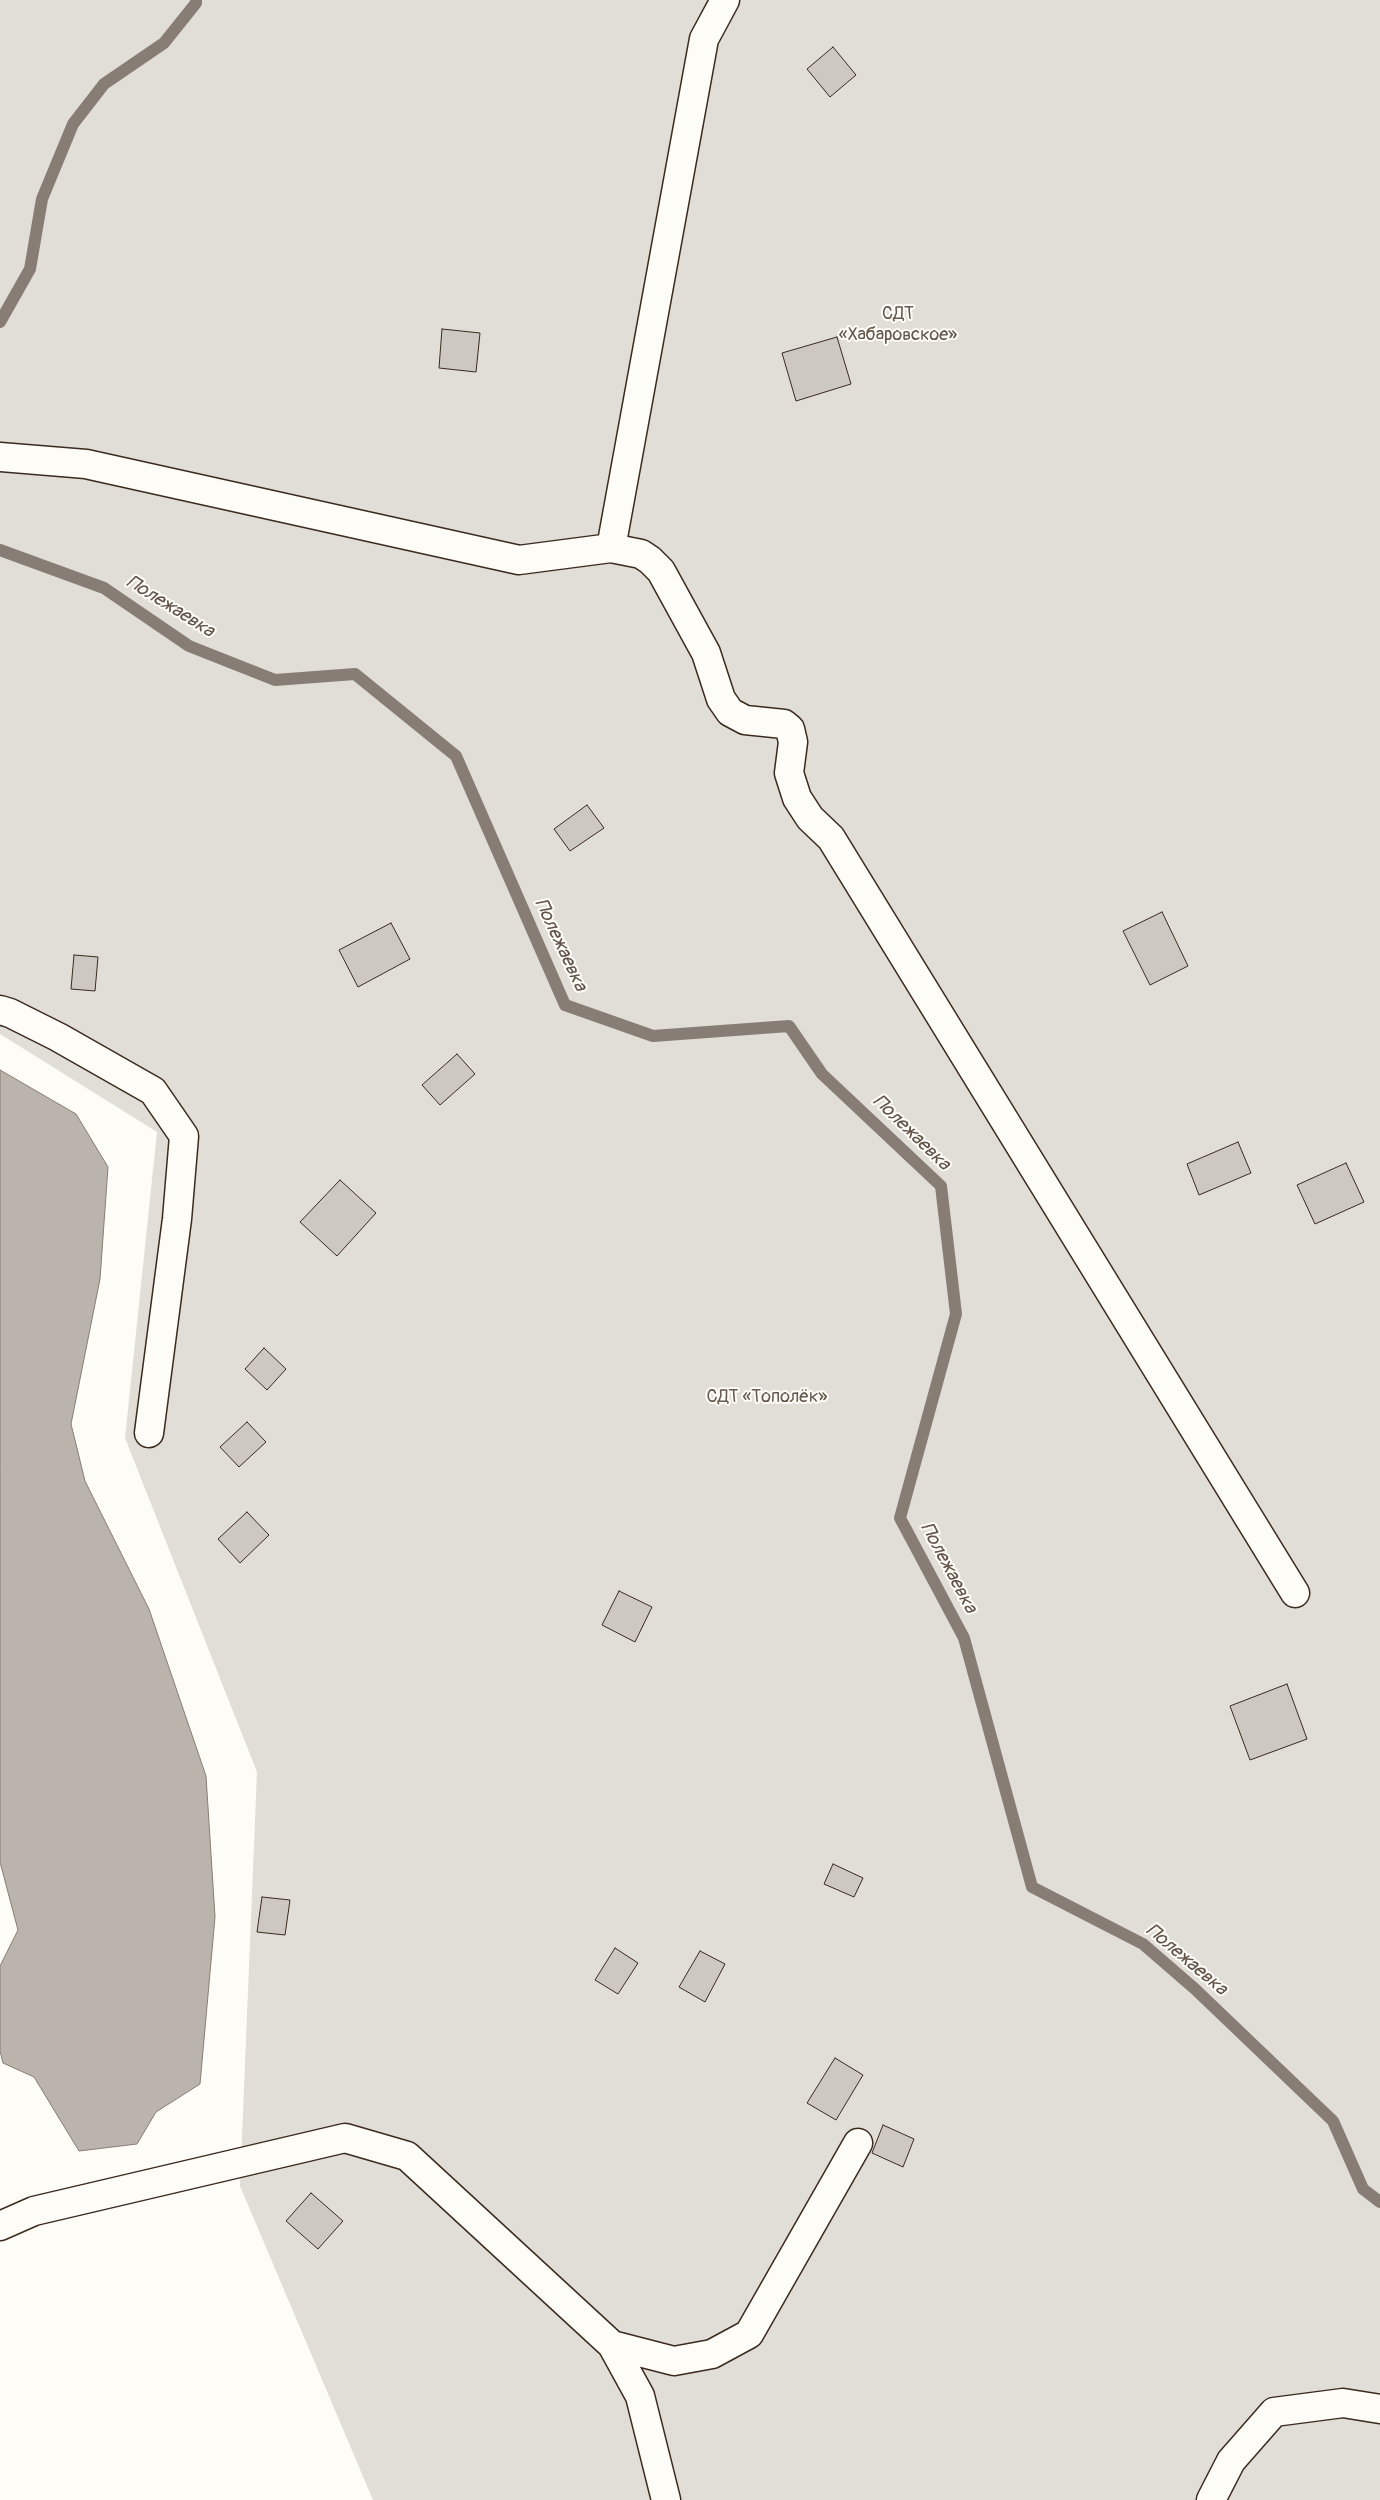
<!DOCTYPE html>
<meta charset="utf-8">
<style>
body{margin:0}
canvas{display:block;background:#fdfcf7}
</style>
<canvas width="1380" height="2500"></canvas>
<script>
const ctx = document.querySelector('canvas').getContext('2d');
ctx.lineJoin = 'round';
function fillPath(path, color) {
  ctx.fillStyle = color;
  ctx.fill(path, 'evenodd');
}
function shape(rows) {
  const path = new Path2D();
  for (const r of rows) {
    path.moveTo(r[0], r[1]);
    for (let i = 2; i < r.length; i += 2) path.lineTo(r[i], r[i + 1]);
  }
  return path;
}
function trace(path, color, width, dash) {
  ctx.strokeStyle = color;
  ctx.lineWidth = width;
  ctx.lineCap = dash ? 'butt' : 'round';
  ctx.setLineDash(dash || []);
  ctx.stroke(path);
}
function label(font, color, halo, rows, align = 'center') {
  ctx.font = font + ' Pangolin,sans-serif';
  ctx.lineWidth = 4;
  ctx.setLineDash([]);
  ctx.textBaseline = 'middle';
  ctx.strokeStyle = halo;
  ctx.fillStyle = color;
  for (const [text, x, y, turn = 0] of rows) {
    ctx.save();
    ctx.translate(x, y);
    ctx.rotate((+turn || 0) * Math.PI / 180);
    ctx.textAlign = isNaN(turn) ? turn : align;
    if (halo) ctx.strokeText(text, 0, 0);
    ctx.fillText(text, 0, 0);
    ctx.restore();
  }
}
fillPath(shape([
 [0,0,1380,0,1380,2500,373,2500,240,2186,257,1772,125,1438,157,1132,0,1034]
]), '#e1ded7');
const water = shape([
 [0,1070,76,1114,108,1167,100,1279,71,1424,85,1481,149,1609,206,1776,215,1917,200,2084,156,2112,137,2144,79,2151,34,2077,3,2063,0,2051,0,1966,18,1930,0,1862,0,1070]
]);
fillPath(water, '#bbb4ad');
trace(water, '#887d74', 1);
trace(shape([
 [0,322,30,269,42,199,73,124,104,84,164,43,196,3,196,0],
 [0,550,104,588,189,646,275,680,355,674,456,756,565,1005,653,1036,789,1026,822,1074,941,1186,956,1314,900,1518,964,1638,1032,1887,1143,1944,1195,1989,1333,2121,1363,2189,1380,2202]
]), '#887d74', 12);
const building = shape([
 [833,47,856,75,830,97,807,69,833,47],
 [442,329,480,333,476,372,439,368,442,329],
 [837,337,851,384,796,401,782,353,837,337],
 [587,805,604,828,570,851,554,829,587,805],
 [1162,912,1188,966,1150,985,1123,931,1162,912],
 [391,923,410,959,358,987,339,950,391,923],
 [74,955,98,957,95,991,71,989,74,955],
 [457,1054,475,1074,440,1105,422,1085,457,1054],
 [1238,1142,1251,1173,1199,1195,1187,1164,1238,1142],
 [1346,1163,1364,1202,1315,1224,1297,1185,1346,1163],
 [340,1180,376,1213,337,1256,300,1222,340,1180],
 [264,1348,286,1369,267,1390,245,1369,264,1348],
 [247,1422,266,1442,239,1467,220,1447,247,1422],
 [247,1512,269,1535,240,1563,218,1539,247,1512],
 [619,1591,652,1607,635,1642,602,1625,619,1591],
 [1287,1684,1307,1739,1250,1760,1230,1706,1287,1684],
 [833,1864,863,1878,854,1897,824,1884,833,1864],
 [262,1897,290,1900,285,1935,257,1932,262,1897],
 [615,1948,638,1963,618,1994,595,1980,615,1948],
 [700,1951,725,1964,705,2002,679,1987,700,1951],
 [835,2058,863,2075,836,2120,807,2103,835,2058],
 [883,2125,914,2139,903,2167,872,2153,883,2125],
 [311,2193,343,2221,318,2249,286,2221,311,2193]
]);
fillPath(building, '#cdc8c2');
trace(building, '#3b2a1e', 1);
const minor = shape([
 [0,457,86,464,519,560,611,548,704,39,725,0],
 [611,548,641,554,650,560,661,571,706,653,721,699,730,712,745,720,784,724,790,729,793,742,789,773,797,798,810,818,831,838,1295,1593],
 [0,1010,10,1013,58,1037,153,1091,184,1136,177,1219,149,1433],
 [0,2226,34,2211,345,2138,407,2156,612,2345,640,2396,666,2500],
 [612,2345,674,2361,712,2354,749,2334,858,2143],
 [1211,2500,1231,2461,1274,2412,1343,2403,1380,2409]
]);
trace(minor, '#3b2a1e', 31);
trace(minor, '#fdfcf7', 28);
label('18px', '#64574c', '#fdfcf7', [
 ["СДТ",898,314],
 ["«Хабаровское»",898,335],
 ["СДТ «Тополёк»",767,1397]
]);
label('italic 19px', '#615349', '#fdfcf7', [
 ["Полежаевка",170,607,32],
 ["Полежаевка",560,945,65],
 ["Полежаевка",911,1133,44],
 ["Полежаевка",948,1568,62],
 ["Полежаевка",1186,1960,40]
]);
</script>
